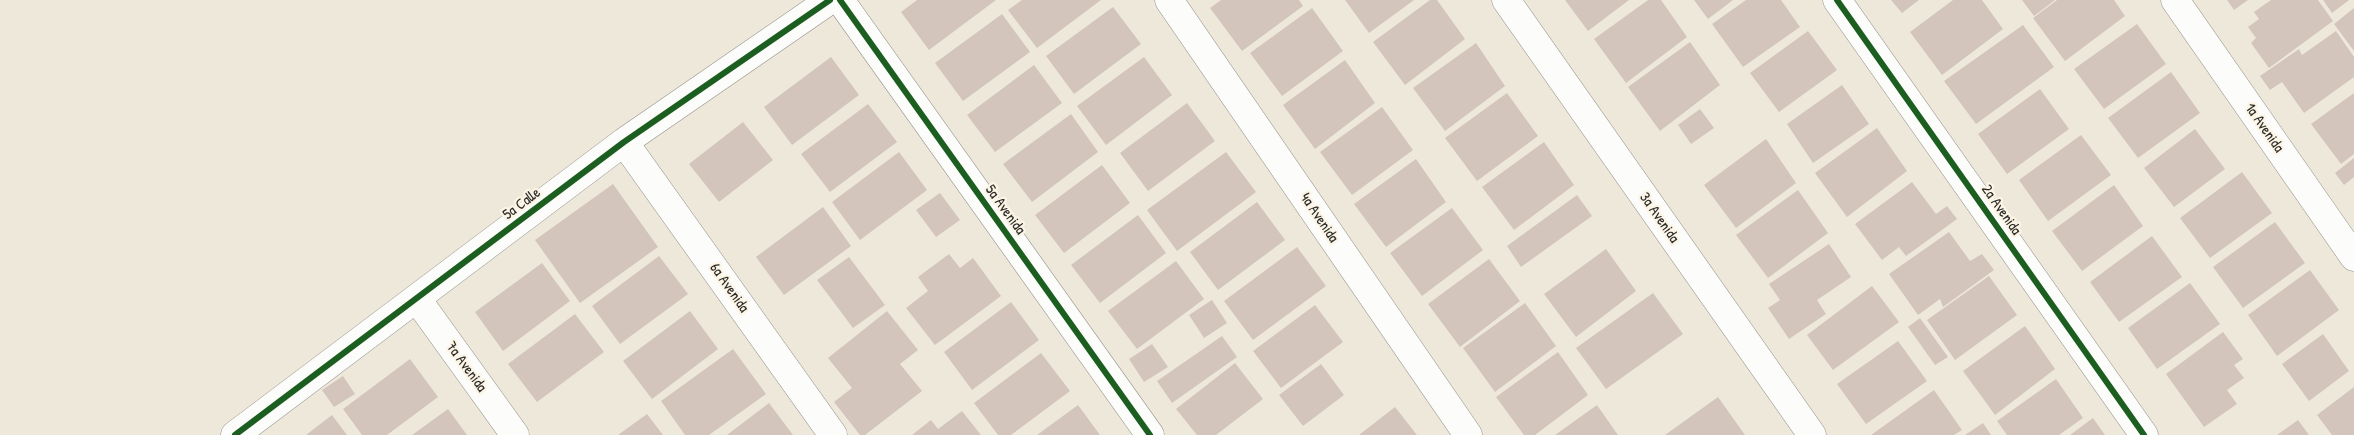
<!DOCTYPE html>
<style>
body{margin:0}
canvas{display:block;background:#eee8db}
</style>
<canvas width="2354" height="435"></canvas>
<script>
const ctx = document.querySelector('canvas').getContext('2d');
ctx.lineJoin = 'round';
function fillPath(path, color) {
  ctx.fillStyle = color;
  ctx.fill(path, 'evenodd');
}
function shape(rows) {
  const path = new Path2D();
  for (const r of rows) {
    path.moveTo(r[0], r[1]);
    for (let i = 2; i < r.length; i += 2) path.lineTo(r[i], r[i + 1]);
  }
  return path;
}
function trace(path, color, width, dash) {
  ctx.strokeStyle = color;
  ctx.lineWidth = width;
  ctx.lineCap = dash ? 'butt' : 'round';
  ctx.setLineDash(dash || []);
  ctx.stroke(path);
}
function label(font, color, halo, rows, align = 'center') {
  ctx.font = font + ' "Patrick Hand",sans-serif';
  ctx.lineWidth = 4.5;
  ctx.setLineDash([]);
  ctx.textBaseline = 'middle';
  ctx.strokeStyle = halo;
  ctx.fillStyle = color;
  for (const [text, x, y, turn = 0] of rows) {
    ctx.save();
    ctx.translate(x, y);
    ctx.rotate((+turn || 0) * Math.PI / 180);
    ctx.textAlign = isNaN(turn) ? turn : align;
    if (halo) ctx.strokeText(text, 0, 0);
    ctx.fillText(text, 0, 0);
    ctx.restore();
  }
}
fillPath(shape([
 [917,0,996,0,929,50,901,12],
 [1022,0,1101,0,1037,48,1008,10],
 [1221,0,1299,0,1303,6,1242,51,1210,8],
 [1345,0,1414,0,1369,33],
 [1430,0,1437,0,1465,39,1405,85,1373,42],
 [1565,0,1629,0,1588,31],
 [1648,0,1661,0,1687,37,1626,83,1594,39],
 [1694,0,1733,0,1708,19],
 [1746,0,1781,0,1800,27,1743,67,1712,24],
 [1891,0,1919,0,1902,13],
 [1953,0,1982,0,2003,29,1942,75,1910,32],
 [2022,0,2055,0,2034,16],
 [2057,0,2114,0,2125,16,2065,61,2033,18],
 [2227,0,2248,0,2234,10],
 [2271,0,2318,0,2333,21,2269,68,2251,43,2256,38,2248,27,2259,19,2254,12],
 [2323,0,2349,0,2332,13],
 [1113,7,1141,44,1074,94,1046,56],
 [1312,8,1343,51,1282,96,1250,53],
 [2354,8,2354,51,2334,24],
 [1002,14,1030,52,963,101,935,63],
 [2137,24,2166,64,2104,109,2074,69],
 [2023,25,2054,67,1976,124,1944,81],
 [1808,31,1837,70,1779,112,1750,73],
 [2336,31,2354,57,2354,77,2304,113,2282,82,2270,90,2260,76,2299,49,2302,55],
 [1690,42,1720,85,1660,131,1628,87],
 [1476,43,1505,86,1445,131,1413,88],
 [831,57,859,95,792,145,764,107],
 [1144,57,1172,95,1106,145,1077,106],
 [1345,60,1375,103,1315,149,1283,105],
 [1034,65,1062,103,995,152,967,115],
 [2171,72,2200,113,2138,158,2108,118],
 [1842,85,1869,124,1813,163,1787,124],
 [2040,89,2069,129,2007,174,1978,134],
 [1507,93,1538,136,1477,181,1445,138],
 [2354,93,2354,154,2341,164,2311,124],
 [1187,103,1215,141,1148,191,1120,153],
 [868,104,897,142,830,192,801,154],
 [1382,107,1413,150,1352,195,1320,152],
 [1700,109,1714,128,1691,144,1678,125],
 [1071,114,1098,152,1032,202,1003,164],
 [743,122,773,160,719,202,689,164],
 [1877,128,1907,171,1847,217,1815,173],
 [2195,129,2225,169,2174,207,2144,168],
 [2081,135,2111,175,2048,221,2019,180],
 [1766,139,1796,183,1736,228,1704,185],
 [1544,142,1574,185,1514,230,1482,187],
 [899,152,927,190,860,240,832,202],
 [1226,152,1256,192,1177,251,1147,210],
 [2354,158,2354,177,2344,185,2335,173],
 [1416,159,1446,202,1386,247,1354,204],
 [1102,165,1130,203,1064,253,1035,215],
 [2242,172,2272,213,2210,258,2180,218],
 [1912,182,1936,214,1947,206,1957,219,1906,256,1899,247,1882,260,1855,224],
 [613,184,658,247,580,303,535,240],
 [2114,185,2143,226,2082,271,2052,231],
 [1798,190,1828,233,1768,278,1736,235],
 [940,193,960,220,936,237,916,210],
 [1577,195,1592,216,1521,267,1507,246],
 [1257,202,1285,240,1218,290,1190,252],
 [823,207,851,246,784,295,756,257],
 [1452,208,1483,250,1422,296,1390,253],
 [1138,215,1166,253,1100,303,1071,265],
 [2275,222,2305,263,2243,308,2213,267],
 [1949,232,1970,261,1982,254,1994,270,1943,307,1940,299,1918,315,1889,274],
 [2152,236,2182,277,2119,322,2090,282],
 [1829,244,1851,277,1817,300,1826,314,1789,339,1768,308,1780,300,1769,284],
 [1297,247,1326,286,1253,340,1224,301],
 [1606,249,1636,291,1576,337,1544,294],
 [949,254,960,268,973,258,1001,296,935,345,906,308,928,291,918,277],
 [659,256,688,294,620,344,592,306],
 [849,257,885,305,853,328,817,280],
 [1489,259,1520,301,1460,347,1428,304],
 [1176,261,1204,299,1137,349,1108,311],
 [542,263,570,301,503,351,475,312],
 [2310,270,2339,310,2277,356,2248,315],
 [1989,276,2017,315,1955,360,1927,320],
 [2190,283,2220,324,2157,369,2128,328],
 [1872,286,1899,322,1833,370,1807,335],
 [1653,293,1683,334,1606,389,1576,348],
 [1212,300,1227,323,1204,338,1189,315],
 [1011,302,1039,340,972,390,944,352],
 [1525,303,1556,346,1495,392,1463,348],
 [1315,305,1343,342,1281,388,1253,351],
 [690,311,718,349,652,399,623,361],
 [887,311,918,350,900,364,922,391,865,435,860,435,834,402,852,388,828,358],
 [575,314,604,352,537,402,508,364],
 [1920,318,1948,357,1935,365,1908,327],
 [2025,326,2055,369,1995,415,1963,371],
 [2223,332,2243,359,2234,365,2244,378,2227,390,2237,404,2204,427,2166,374],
 [2323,334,2349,371,2309,401,2282,364],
 [1222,336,1237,357,1172,403,1157,381],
 [1898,341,1927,381,1866,424,1837,384],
 [1152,344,1168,367,1144,382,1129,359],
 [733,349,766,394,709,435,685,435,661,401],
 [1558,352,1588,395,1535,435,1524,435,1496,397],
 [1041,353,1070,391,1011,435,998,435,974,403],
 [410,359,438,397,387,435,362,435,343,409],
 [1235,363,1263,399,1216,435,1197,435,1176,409],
 [1321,364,1344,395,1303,426,1279,395],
 [343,376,355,394,334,407,322,390],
 [2056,379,2083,418,2059,435,2007,435,1997,421],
 [2354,387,2354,435,2332,435,2317,415],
 [1934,390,1962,430,1954,435,1871,435],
 [1718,397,1745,435,1665,435],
 [769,403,793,435,727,435],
 [1078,405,1100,435,1037,435],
 [1597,405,1618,435,1555,435],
 [1395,407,1417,435,1359,435],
 [448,409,467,435,412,435],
 [962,411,981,435,912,435,931,420,938,429],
 [647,414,663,435,618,435],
 [332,415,347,435,306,435],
 [2093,418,2105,435,2070,435],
 [2298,420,2309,435,2277,435],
 [1983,423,1991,435,1965,435]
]), '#d3c5bc');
const minor = shape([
 [840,0,1150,435],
 [1169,0,1468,435],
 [1506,0,1812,435],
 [1837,0,2144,435],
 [2175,0,2354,257],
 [624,142,833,435],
 [417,299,515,435],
 [235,435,624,142,830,0]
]);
trace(minor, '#928f89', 29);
trace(minor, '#fcfcfa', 28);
trace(shape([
 [840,0,1150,435],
 [1837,0,2144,435],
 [235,435,624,142,830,0]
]), '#1b5e20', 6);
label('15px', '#2b2b2b', '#fcf5e5', [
 ["1a Avenida",2264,128,55],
 ["5a Calle",522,204,-37],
 ["5a Avenida",1005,210,54],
 ["2a Avenida",2001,210,55],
 ["4a Avenida",1319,218,56],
 ["3a Avenida",1659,218,55],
 ["6a Avenida",729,288,55],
 ["7a Avenida",466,367,54]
]);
</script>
